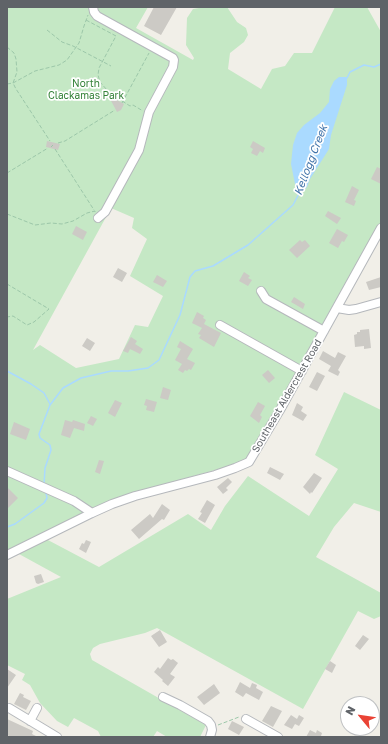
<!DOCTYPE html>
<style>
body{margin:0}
#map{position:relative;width:388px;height:744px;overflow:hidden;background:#f1efe8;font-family:"Golos Text",sans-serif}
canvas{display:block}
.frame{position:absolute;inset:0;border:8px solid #5f6368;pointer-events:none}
.north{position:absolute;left:340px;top:696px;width:40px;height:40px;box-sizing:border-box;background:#fff;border:1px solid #bfc1c3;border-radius:50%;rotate:299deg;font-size:11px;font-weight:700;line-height:16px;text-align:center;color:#5f6368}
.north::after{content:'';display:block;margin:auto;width:14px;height:18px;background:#ea4335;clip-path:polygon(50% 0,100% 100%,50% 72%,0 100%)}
</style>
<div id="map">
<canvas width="388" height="744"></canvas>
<div class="frame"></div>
<div class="north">N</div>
</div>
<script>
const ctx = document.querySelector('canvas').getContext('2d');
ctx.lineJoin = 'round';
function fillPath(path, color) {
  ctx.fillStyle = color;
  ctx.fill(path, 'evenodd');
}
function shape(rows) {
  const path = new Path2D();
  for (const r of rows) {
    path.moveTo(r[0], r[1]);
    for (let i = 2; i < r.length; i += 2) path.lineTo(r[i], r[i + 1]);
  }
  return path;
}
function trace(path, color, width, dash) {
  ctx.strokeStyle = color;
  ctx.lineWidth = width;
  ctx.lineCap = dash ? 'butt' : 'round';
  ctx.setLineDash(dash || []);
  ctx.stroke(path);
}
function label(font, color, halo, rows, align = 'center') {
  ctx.font = font + ' "Golos Text",sans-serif';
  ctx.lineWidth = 3.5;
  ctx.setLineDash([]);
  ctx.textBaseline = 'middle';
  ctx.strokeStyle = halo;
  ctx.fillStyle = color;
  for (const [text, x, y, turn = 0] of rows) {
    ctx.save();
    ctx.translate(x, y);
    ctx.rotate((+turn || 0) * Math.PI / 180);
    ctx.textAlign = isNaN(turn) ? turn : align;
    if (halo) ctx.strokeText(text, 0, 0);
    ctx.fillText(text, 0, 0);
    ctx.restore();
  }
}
fillPath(shape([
 [7,7,148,7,136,28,193,60,194,58,186,45,187,18,193,9,205,7,227,7,237,22,246,28,248,35,244,42,230,53,228,69,261,89,272,69,285,66,294,53,312,53,335,7,367,7,381,32,381,225,251,456,244,462,133,493,7,552],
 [111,208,134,218,132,228,147,239,130,276,163,296,148,327,135,325,119,359,76,368,40,345,33,350],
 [344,392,381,410,381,512,354,503,334,527,316,557,381,593,381,616,374,619,358,611,303,709,157,628,145,633,100,644,93,648,90,654,92,660,206,725,200,737,167,737,157,731,153,737,101,737,98,731,74,718,68,727,57,721,40,703,30,685,22,680,25,674,7,665,7,599,61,577,19,554,46,539,99,567,188,514,211,530,225,506,248,476,309,516,338,469,315,455]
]), '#c5e8c5');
fillPath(shape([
 [339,77,347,77,347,85,331,135,329,149,310,179,307,187,304,190,301,191,295,184,291,164,293,145,297,133,304,125,320,113,329,102,330,89,334,81]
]), '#aadaff');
trace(shape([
 [347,78,350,72,364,65,374,67,381,64],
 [7,371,31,384,44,393,50,404],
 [44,485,45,468,51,450,50,445,40,438,39,434,50,405,63,388,81,378,111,371,128,371,148,368,159,360,180,315,190,277,195,271,213,266,248,245,293,205,301,190],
 [7,527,15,524,44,503,47,498,46,493]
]), '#aadaff', 1.5);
fillPath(shape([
 [154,7,177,7,161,35,144,26],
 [108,95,124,104,121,110,117,112],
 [47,141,60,144,58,150,46,147],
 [253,141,265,148,263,153,260,151,257,156,251,153,253,149,250,147],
 [377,167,381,169,381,184,371,179],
 [352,186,359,190,354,200,356,201,354,206,345,202],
 [328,211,341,218,337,224,325,216],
 [76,226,87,232,83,240,72,234],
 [337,229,348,235,344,242,342,241,338,248,329,243],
 [300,240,302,242,305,240,310,246,297,258,289,250],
 [118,268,127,273,122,282,113,277],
 [244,272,250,276,248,278,252,280,248,286,239,281],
 [157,275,167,281,163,287,153,282],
 [381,277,381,287,369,290,366,282],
 [294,297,305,304,303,309,291,302],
 [197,312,204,316,203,318,206,320,204,324,221,333,214,347,199,338,201,335,198,334,202,328,192,323],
 [369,329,371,348,364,349,364,346,355,347,354,335,357,334,357,332,360,332,360,330],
 [131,337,137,341,135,344,143,349,140,354,130,349,128,353,123,351],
 [87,338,95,343,90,351,82,346],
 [180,341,193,349,187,359,195,363,191,370,189,369,187,371,185,370,183,373,178,370,182,364,175,360,181,349,177,347],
 [323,351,335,358,338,352,346,356,338,370,340,372,338,376,328,371,331,366,319,359],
 [268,370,275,378,269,383,262,375],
 [317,372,325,376,317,391,309,387],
 [163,387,171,390,168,400,160,398],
 [146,399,157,402,154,412,146,410,147,406,144,405],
 [115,400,122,403,115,417,108,413],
 [258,402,265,406,260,415,262,417,259,423,250,416],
 [297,403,303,407,301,411,307,415,303,421,292,415],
 [91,416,97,419,93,426,87,423],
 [65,420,72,422,73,420,85,424,84,431,74,428,70,438,61,435],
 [14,422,30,429,26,440,10,434],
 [99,460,104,461,100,474,95,472],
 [270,467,284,474,280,480,267,473],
 [314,473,322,478,312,493,311,492,310,494,303,487],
 [228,478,232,482,226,488,228,490,223,494,217,487],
 [7,487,18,498,7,509],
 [207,500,215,505,205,523,198,519,202,513,200,512],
 [162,504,170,510,164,520,162,519,139,539,131,530,150,514,153,518],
 [86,540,91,542,86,553,79,549,82,543,84,544],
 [41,574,44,582,38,584,36,583,34,576],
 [160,630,167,642,159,647,151,636],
 [363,635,369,639,360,650,355,646],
 [168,658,171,660,173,659,178,663,170,674,175,677,168,686,162,681,163,680,154,672,158,667,160,669],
 [330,661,336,665,332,673,325,669],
 [7,669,16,675,7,688],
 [240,682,250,688,252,683,257,685,256,688,263,692,259,700,246,693,243,697,235,692],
 [214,684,220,693,204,705,197,697],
 [20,693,24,695,23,697,31,701,26,710,14,704],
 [271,706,282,711,273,727,262,721],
 [291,715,297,719,299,715,304,718,299,726,295,724,292,729,284,725],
 [7,719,33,731,32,734,38,737,11,737,7,735],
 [232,721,244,727,239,735,228,729],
 [310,730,316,733,317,730,322,733,321,736,323,737,306,737]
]), '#cccac5');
const minor = shape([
 [93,7,94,12,97,16,173,58,174,60,173,67,149,112,139,150,105,212,98,218],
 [261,291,266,299,324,331],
 [337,308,349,310,356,309,381,302],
 [220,325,302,371],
 [7,471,74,501,92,513],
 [7,555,92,513,112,504,135,496,215,475,235,468,249,462,280,410,381,228],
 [163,697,180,705,208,721,211,725,212,730,210,737],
 [9,708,57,737],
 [246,719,278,737],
 [30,721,37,708]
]);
trace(minor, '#b5b8bc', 10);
trace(shape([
 [86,20,116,36,99,68,98,75,100,82,107,90,119,99,130,106,133,105,143,111],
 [47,30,62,42,73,46,111,66],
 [7,47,14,53,16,59,17,72,13,83,16,89,50,141],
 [7,84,13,83,35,71,59,65,67,60,79,43,84,26,88,15],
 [122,103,149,53],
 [58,143,65,141,115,110],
 [51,147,53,145],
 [55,149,94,210],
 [7,173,48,148],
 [7,214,35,225,51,223,62,224,73,221,87,213,95,211,95,212],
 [7,284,49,309,34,322,27,325,13,316,7,317],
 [218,725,239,717]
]), '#9cc7a9', 1, [4, 2]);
trace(minor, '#fff', 8);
label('10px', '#348238', '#fff', [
 ["North",86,84],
 ["Clackamas Park",86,96]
]);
label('10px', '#5f6368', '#fff', [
 ["Southeast Aldercrest Road",287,396,-60]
]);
label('italic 11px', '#4174aa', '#fff', [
 ["Kellogg Creek",311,160,-69]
]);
</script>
